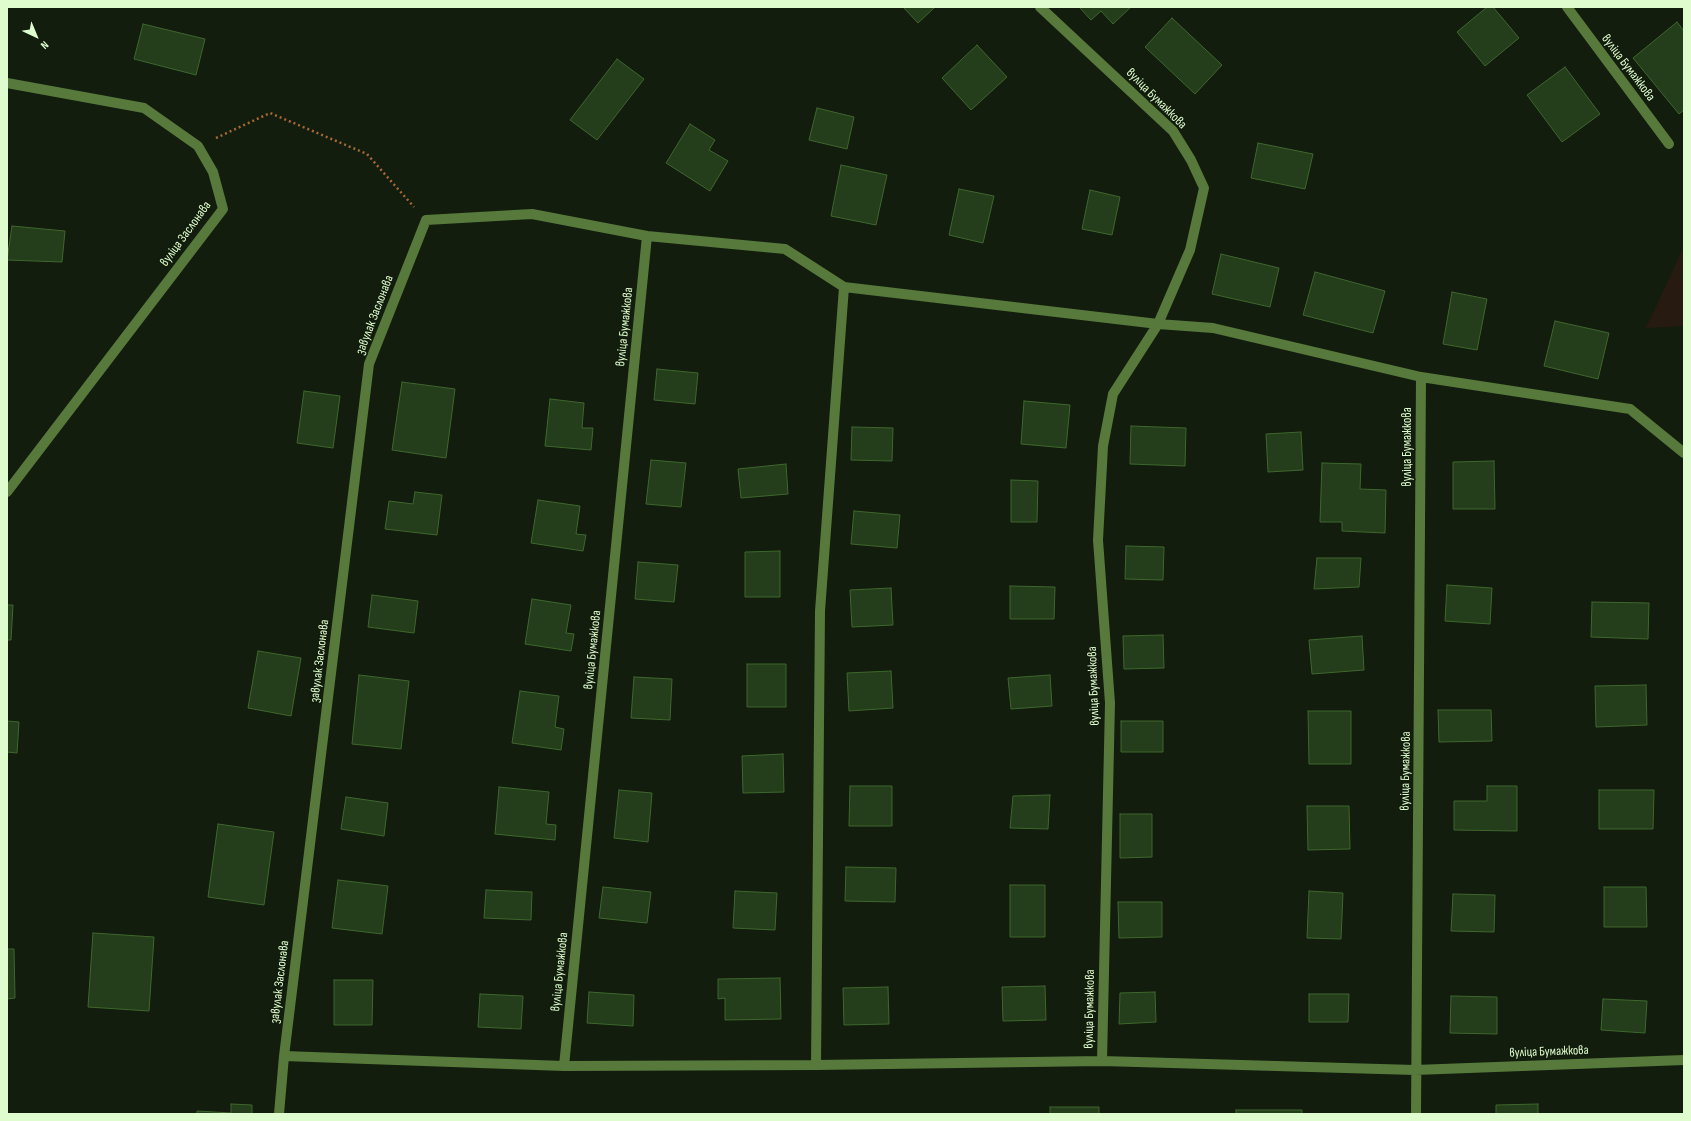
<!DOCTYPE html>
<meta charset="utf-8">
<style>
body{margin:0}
#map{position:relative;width:1691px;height:1121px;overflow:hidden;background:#121d0d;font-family:"Sofia Sans Condensed",sans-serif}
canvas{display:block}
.frame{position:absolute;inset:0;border:8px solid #defccd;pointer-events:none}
.north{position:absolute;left:16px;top:16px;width:40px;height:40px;-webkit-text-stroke:3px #121d0d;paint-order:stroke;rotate:136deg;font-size:11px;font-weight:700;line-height:16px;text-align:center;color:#defccd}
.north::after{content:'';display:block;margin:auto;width:14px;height:18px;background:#defccd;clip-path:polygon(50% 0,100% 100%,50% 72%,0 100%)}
</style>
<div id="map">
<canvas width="1691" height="1121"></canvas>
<div class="frame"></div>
<div class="north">N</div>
</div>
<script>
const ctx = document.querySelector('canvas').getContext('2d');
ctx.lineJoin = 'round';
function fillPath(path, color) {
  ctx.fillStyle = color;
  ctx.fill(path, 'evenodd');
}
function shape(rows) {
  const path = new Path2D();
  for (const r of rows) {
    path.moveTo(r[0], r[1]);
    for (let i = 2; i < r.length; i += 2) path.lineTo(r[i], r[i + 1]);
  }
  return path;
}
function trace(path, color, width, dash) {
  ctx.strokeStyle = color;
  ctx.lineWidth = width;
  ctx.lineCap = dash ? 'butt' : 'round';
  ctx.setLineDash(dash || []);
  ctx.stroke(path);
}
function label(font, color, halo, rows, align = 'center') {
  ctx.font = font + ' "Sofia Sans Condensed",sans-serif';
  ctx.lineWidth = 3;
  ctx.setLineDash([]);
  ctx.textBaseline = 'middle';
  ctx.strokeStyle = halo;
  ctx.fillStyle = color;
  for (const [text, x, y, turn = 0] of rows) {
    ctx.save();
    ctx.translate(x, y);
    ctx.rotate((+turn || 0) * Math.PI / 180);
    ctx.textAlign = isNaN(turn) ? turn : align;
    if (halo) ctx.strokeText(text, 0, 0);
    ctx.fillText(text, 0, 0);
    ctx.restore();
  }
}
fillPath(shape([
 [1684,246,1684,326,1646,328]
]), '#271b11');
const building = shape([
 [903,7,935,7,918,23,903,7],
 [1079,7,1131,7,1113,24,1101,11,1091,20,1079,7],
 [1487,7,1493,7,1519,38,1485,66,1457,32,1487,7],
 [1172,18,1222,65,1195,94,1145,47,1172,18],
 [1677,22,1684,31,1684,110,1679,114,1633,58,1677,22],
 [143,24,205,39,196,75,134,59,143,24],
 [977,45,1007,77,971,110,942,78,977,45],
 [617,59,644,79,597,140,570,120,617,59],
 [1565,67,1600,114,1562,142,1527,95,1565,67],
 [817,108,854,117,847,149,809,140,817,108],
 [690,124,715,140,709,150,728,161,710,191,666,163,690,124],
 [1258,143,1313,154,1305,189,1251,178,1258,143],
 [841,165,887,175,876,225,831,216,841,165],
 [959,189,994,196,983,243,949,235,959,189],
 [1090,190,1120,197,1112,235,1082,229,1090,190],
 [12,226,65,231,62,262,7,260,12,226],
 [1221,254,1279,268,1270,307,1212,294,1221,254],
 [1315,272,1385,291,1373,333,1303,315,1315,272],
 [1452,292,1487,299,1477,350,1443,344,1452,292],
 [1555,321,1609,333,1598,379,1544,366,1555,321],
 [657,369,698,373,695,404,654,400,657,369],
 [402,382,455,389,446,458,392,450,402,382],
 [304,391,340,396,333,448,297,443,304,391],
 [550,399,584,403,582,428,593,428,591,450,545,446,550,399],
 [1024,401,1070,405,1066,448,1021,444,1024,401],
 [1131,426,1186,428,1185,466,1130,464,1131,426],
 [852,427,893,428,892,461,851,460,852,427],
 [1301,432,1303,470,1268,472,1266,434,1301,432],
 [651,460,686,463,681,507,646,504,651,460],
 [1494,461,1495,509,1453,509,1453,462,1494,461],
 [1322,463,1361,464,1360,489,1386,490,1385,533,1342,531,1342,522,1320,522,1322,463],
 [786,464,788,494,741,498,738,469,786,464],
 [1011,480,1038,481,1037,522,1011,522,1011,480],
 [415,492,442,495,437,535,385,529,389,501,413,504,415,492],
 [538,500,580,506,576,534,586,535,583,551,531,543,538,500],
 [854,511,900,515,897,548,851,544,854,511],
 [1126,546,1164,547,1163,580,1125,579,1126,546],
 [780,551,780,597,745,597,745,552,780,551],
 [1317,558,1361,558,1359,587,1314,589,1317,558],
 [638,562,678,565,674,602,635,599,638,562],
 [1447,585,1492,588,1490,624,1445,621,1447,585],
 [1010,586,1055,587,1054,619,1010,619,1010,586],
 [891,588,893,625,852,627,850,590,891,588],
 [372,595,418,601,414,633,368,627,372,595],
 [532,599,571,605,566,633,574,634,571,651,525,644,532,599],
 [1592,602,1649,603,1648,639,1591,637,1592,602],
 [7,605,13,605,11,640,7,640,7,605],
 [1163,635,1164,668,1124,669,1123,636,1163,635],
 [1362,636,1364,670,1312,674,1309,640,1362,636],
 [258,651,301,658,291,716,248,708,258,651],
 [747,664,786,664,786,707,747,707,747,664],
 [891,671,893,708,849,711,847,673,891,671],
 [359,675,409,681,401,749,352,744,359,675],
 [1050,675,1052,706,1011,709,1008,678,1050,675],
 [634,677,672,679,670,720,631,718,634,677],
 [1646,685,1647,725,1596,727,1595,686,1646,685],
 [520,691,559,696,555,727,564,729,561,750,512,743,520,691],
 [1438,710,1491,710,1492,741,1439,742,1438,710],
 [1308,711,1351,711,1351,764,1309,764,1308,711],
 [7,721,19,722,17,753,7,752,7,721],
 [1121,721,1163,721,1163,752,1121,752,1121,721],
 [783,754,784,792,743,793,742,756,783,754],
 [850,786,892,786,892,826,849,826,850,786],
 [1487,786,1517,786,1517,831,1454,830,1454,801,1487,801,1487,786],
 [499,787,549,792,546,824,556,825,555,840,495,834,499,787],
 [619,790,652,793,648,842,614,838,619,790],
 [1599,790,1654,790,1653,829,1599,829,1599,790],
 [1050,795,1048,829,1010,828,1013,796,1050,795],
 [346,797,388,803,384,836,341,829,346,797],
 [1307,806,1349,806,1350,849,1308,850,1307,806],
 [1120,814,1152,814,1152,857,1120,858,1120,814],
 [218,824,274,832,264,905,208,897,218,824],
 [846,867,896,868,895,902,845,901,846,867],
 [338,880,388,886,382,934,332,928,338,880],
 [1010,885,1045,885,1045,937,1010,937,1010,885],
 [603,887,651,892,647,923,599,918,603,887],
 [1604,887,1646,887,1647,927,1604,927,1604,887],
 [486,890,532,892,531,920,484,918,486,890],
 [735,891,777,893,775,930,733,928,735,891],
 [1309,891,1343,893,1341,939,1307,938,1309,891],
 [1453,894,1495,895,1494,932,1451,931,1453,894],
 [1118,902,1162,902,1162,937,1119,938,1118,902],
 [93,933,154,937,149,1011,88,1007,93,933],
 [7,949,14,949,15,998,7,999,7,949],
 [780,978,781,1019,725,1020,725,998,718,999,718,979,780,978],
 [334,980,373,980,372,1025,334,1025,334,980],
 [1045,986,1046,1020,1003,1021,1002,987,1045,986],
 [888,987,889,1024,844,1025,843,988,888,987],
 [589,992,634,995,633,1026,587,1023,589,992],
 [1155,992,1156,1022,1119,1024,1120,993,1155,992],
 [480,994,523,996,521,1029,478,1027,480,994],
 [1309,994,1349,994,1348,1022,1309,1022,1309,994],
 [1451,996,1497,997,1497,1034,1450,1033,1451,996],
 [1603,999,1647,1001,1645,1033,1601,1030,1603,999],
 [231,1104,252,1105,252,1114,197,1114,197,1111,231,1113,231,1104],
 [1538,1104,1538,1114,1496,1114,1496,1105,1538,1104],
 [1050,1107,1099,1107,1099,1114,1050,1114,1050,1107],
 [1236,1110,1302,1110,1302,1114,1236,1114,1236,1110]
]);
fillPath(building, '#243d1b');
trace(building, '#3f672e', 1);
trace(shape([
 [216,138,270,113,367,154,414,207]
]), '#a76935', 2.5, [2, 3]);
trace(shape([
 [1040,7,1173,131,1191,160,1204,188,1190,250,1158,324,1113,394,1103,446,1098,540,1110,703,1102,1061],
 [1567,7,1669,144],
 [7,83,144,108,198,146,213,172,223,209,7,492],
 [284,1056,564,1066,816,1065,1102,1061,1415,1070,1684,1060],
 [816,1065,820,611,844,287],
 [564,1066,647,236],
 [279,1114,284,1056,369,364,426,220,532,214,647,236,785,249,844,287,1158,324,1213,328,1421,377,1630,409,1684,453],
 [1416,1114,1421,377]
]), '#57793b', 10);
label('13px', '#defccd', '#121d0d', [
 ["вуліца Бумажкова",1628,68,53],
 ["вуліца Бумажкова",1156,99,45],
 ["вуліца Заслонава",186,234,-54],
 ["завулак Заслонава",375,315,-69],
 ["вуліца Бумажкова",625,327,-84],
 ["вуліца Бумажкова",1408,447,-90],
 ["вуліца Бумажкова",593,650,-84],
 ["завулак Заслонава",320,661,-83],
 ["вуліца Бумажкова",1094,686,-92],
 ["вуліца Бумажкова",1406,771,-89],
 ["вуліца Бумажкова",560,972,-84],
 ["завулак Заслонава",280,982,-83],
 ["вуліца Бумажкова",1090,1009,-89],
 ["вуліца Бумажкова",1549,1052,-2]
]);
</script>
